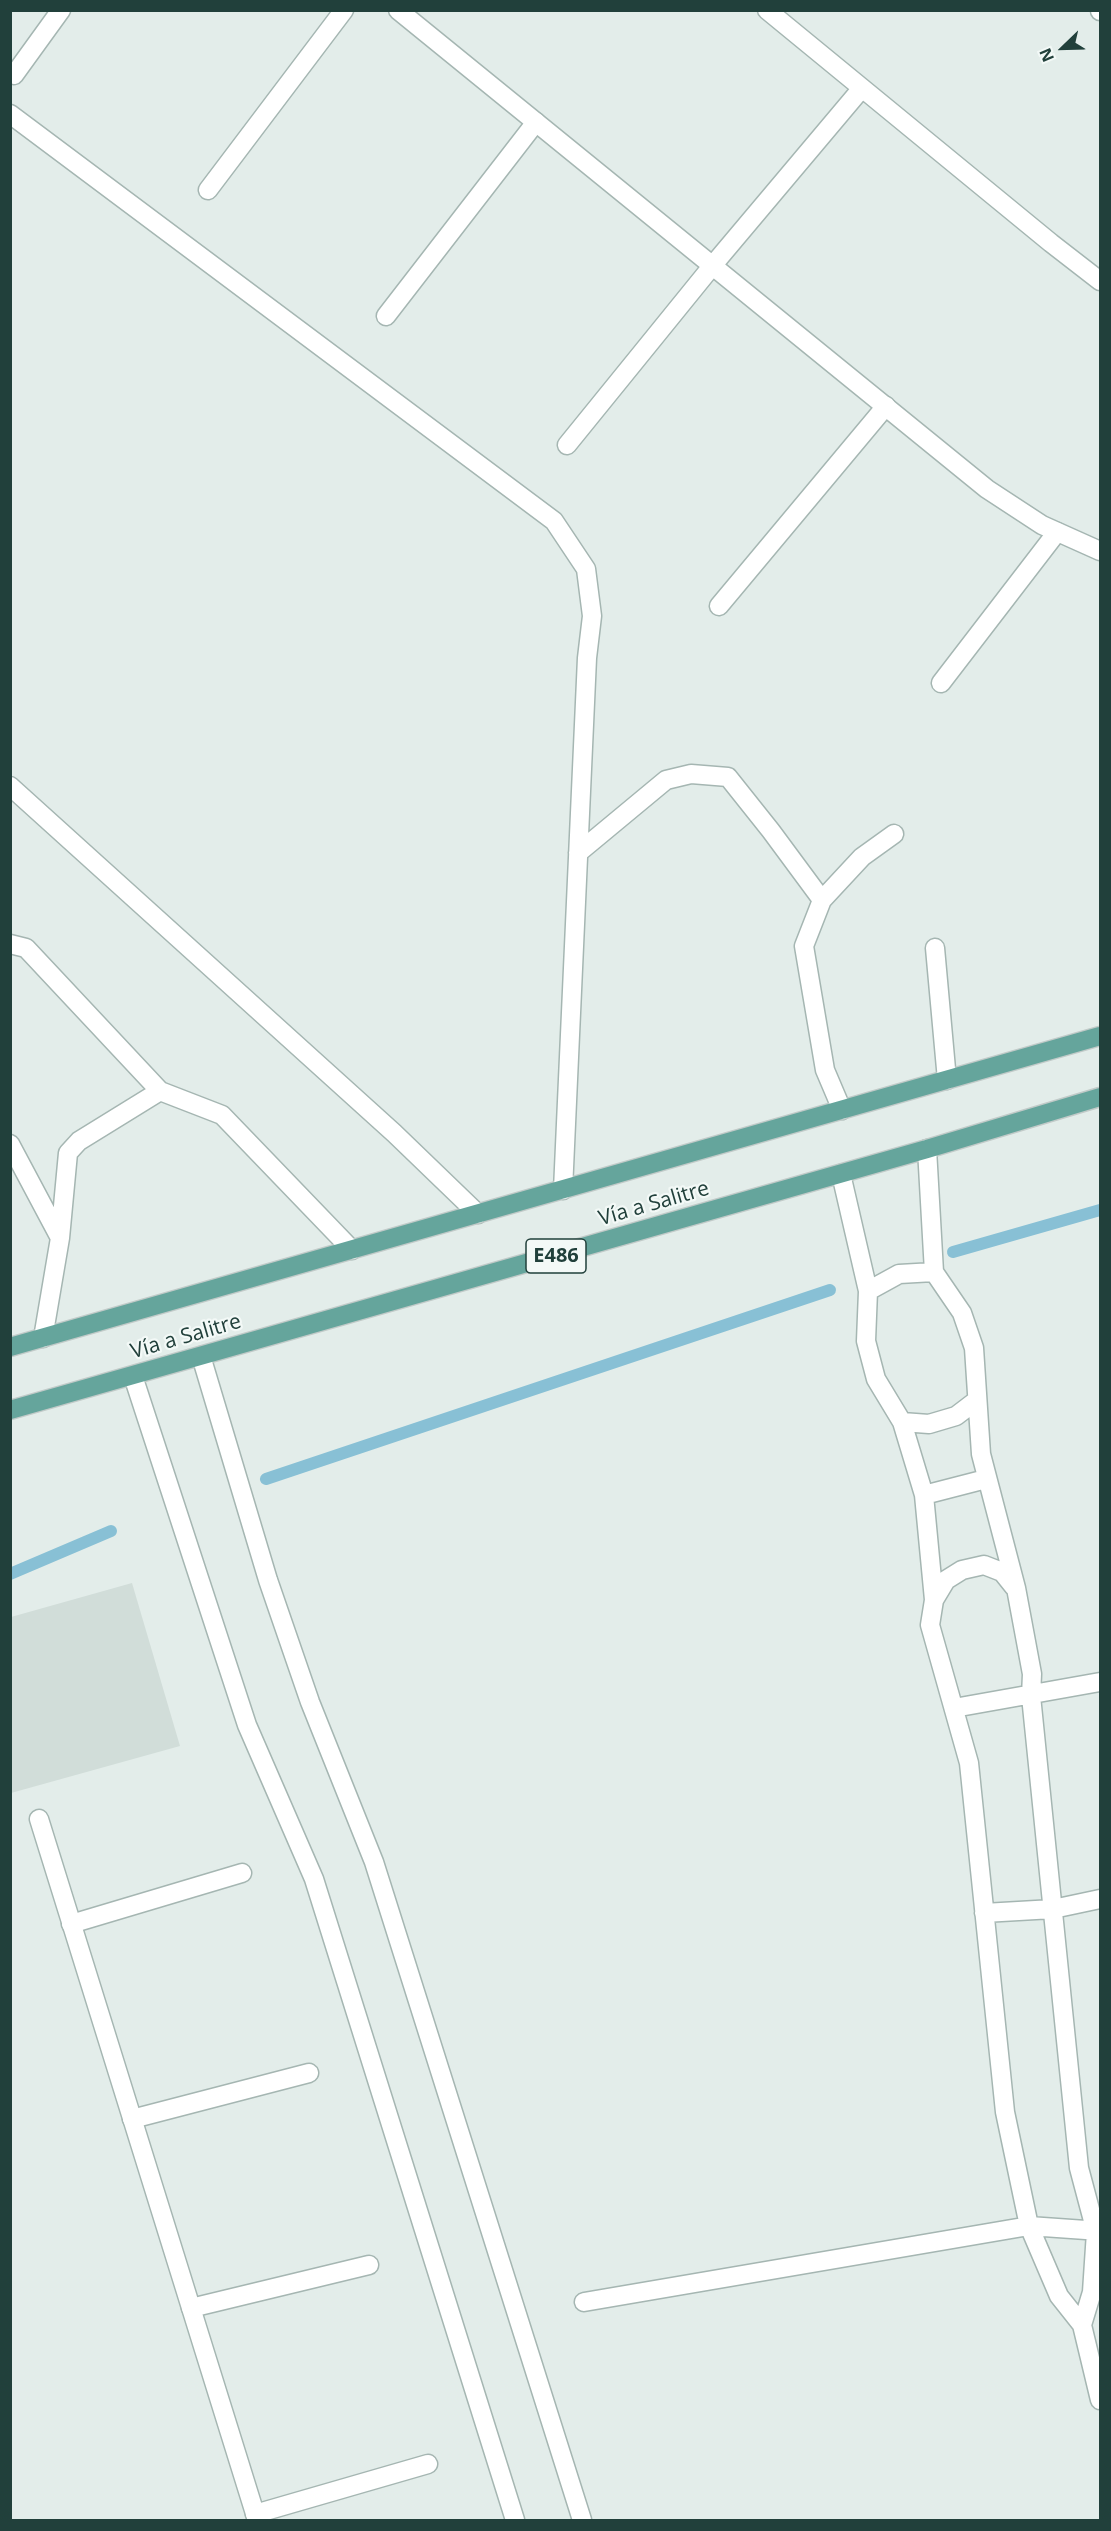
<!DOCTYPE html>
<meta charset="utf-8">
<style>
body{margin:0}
#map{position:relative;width:1111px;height:2531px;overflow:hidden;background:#e3edea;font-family:"Open Sans",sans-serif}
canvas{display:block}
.frame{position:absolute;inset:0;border:12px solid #21403b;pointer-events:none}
.north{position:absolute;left:1033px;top:18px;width:60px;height:60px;-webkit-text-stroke:4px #f3f9f7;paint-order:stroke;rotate:247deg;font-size:16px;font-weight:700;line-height:24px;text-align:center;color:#21403b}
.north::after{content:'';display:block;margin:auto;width:21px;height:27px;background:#21403b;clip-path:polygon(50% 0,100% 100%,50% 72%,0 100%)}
</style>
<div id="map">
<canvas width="1111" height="2531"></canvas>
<div class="frame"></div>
<div class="north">N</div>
</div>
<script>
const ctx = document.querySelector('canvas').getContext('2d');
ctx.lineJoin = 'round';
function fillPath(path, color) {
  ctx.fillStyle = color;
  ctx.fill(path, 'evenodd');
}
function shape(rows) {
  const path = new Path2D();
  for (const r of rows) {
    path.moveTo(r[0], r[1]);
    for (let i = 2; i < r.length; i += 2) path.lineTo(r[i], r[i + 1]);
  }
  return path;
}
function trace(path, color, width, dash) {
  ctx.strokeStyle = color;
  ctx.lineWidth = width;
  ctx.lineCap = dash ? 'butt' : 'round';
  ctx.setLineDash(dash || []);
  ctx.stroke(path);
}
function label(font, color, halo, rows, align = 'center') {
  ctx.font = font + ' "Open Sans",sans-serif';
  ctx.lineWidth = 4.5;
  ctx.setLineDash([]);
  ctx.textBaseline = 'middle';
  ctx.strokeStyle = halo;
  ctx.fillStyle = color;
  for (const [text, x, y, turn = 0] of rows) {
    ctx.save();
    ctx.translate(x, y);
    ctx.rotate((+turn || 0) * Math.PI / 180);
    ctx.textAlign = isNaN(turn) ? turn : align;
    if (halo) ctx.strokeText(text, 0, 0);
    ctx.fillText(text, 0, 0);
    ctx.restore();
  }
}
fillPath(shape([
 [132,1583,180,1746,11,1793,11,1617]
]), '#d1ddd9');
trace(shape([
 [953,1252,1100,1210],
 [266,1479,830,1290],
 [10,1574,111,1531]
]), '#88c0d5', 12);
const service = shape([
 [10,114,554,521,586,569,592,616,587,658,563,1190],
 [386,316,536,122],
 [567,445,713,265],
 [719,606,886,406],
 [941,683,1057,532],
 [10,786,394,1133,478,1214],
 [578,853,666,780,691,774,728,777,771,831,822,900],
 [10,944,26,948,160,1091],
 [935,948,947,1080],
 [842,1110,825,1070,804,946,822,900,862,857,894,834],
 [10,1144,60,1238],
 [43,1338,60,1238,68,1153,79,1141,160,1091,222,1115,352,1250],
 [71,1924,242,1873],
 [132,2119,309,2073],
 [191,2308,369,2265],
 [255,2514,428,2464]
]);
const minor = shape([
 [398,10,987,489,1042,525,1100,551],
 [767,10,1051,243,1100,281],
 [1100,10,1100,11],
 [14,75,61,10],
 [208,190,344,10],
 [713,265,862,88],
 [927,1149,934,1272],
 [841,1174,868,1291],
 [201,1356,268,1580,310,1702,374,1862,582,2520],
 [133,1376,247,1725,314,1879,515,2520],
 [977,1400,956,1416,929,1424,902,1422,876,1379,866,1341,868,1291,899,1274,934,1272,962,1313,974,1348,981,1454,1016,1588,1032,1674,1031,1696,1079,2168,1096,2232,1092,2292,1082,2325],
 [902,1422,924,1495,934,1600,930,1625,969,1763,1005,2112,1029,2226,1059,2296,1082,2325,1100,2400],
 [924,1495,986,1479],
 [934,1600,946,1580,962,1570,984,1565,1002,1572,1014,1587],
 [954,1708,1100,1682],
 [39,1819,257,2520],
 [984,1913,1053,1909,1100,1899],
 [584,2302,1029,2226,1100,2231]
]);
const primary = shape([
 [10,1347,1100,1036],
 [10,1410,927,1149,1100,1097]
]);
trace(service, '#a5b6b2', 21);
trace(minor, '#a5b6b2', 21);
trace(primary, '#c1cac8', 21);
trace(service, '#fff', 18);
trace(minor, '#fff', 18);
trace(primary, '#65a59c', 18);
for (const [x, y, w] of [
 [556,1256,60]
]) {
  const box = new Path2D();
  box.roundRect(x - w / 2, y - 17, w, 34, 4.5);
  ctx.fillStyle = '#f3f9f7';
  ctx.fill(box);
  trace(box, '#21403b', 1.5);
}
label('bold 20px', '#21403b', null, [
 ["E486",556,1256]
]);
label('21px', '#21403b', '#f3f9f7', [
 ["Vía a Salitre",654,1204,-16],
 ["Vía a Salitre",186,1337,-16]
]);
</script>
